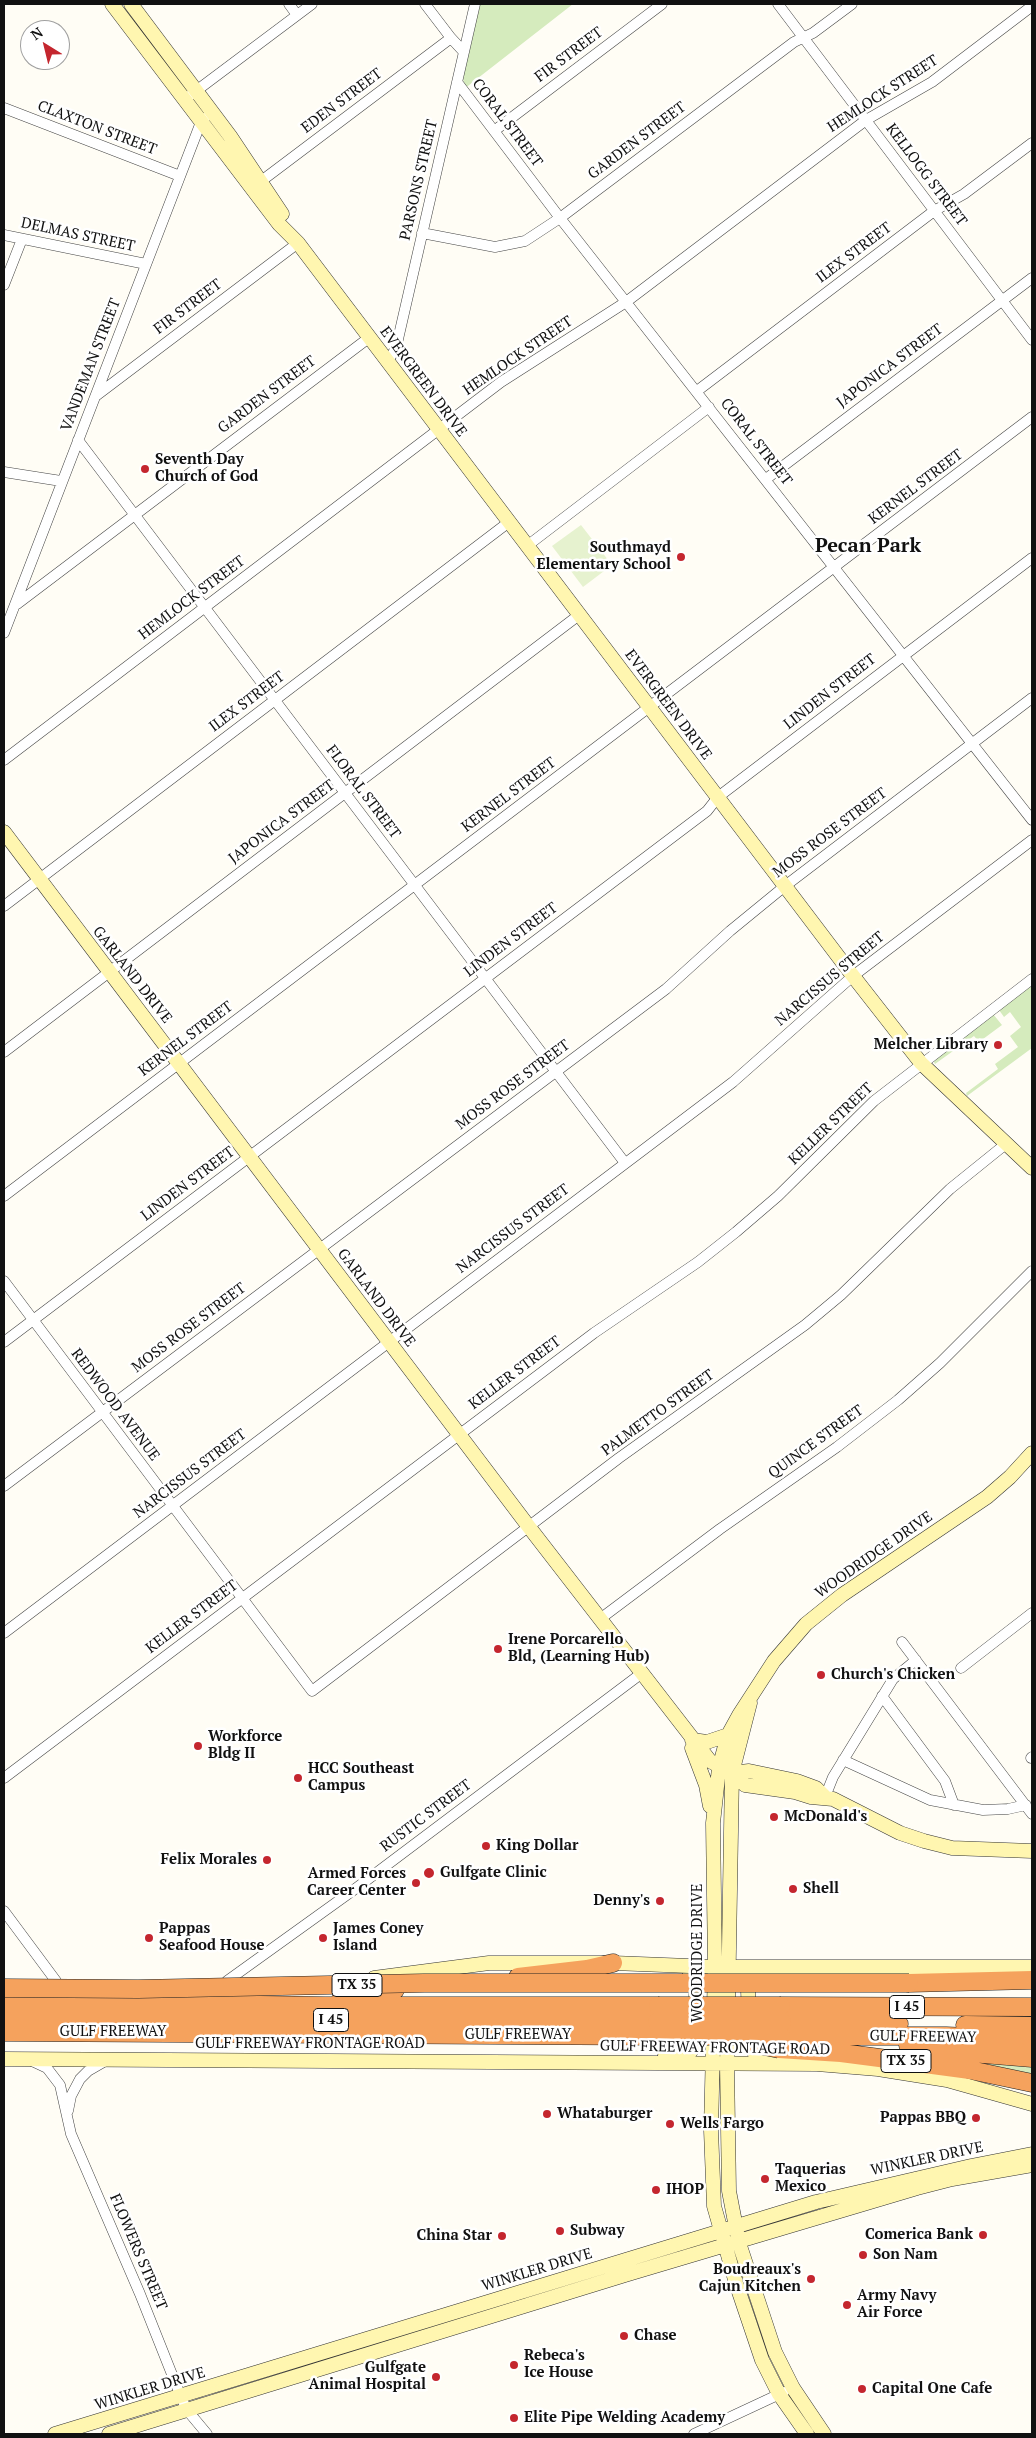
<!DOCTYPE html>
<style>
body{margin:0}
#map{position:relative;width:1036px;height:2438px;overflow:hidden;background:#fffdf5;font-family:"PT Serif",serif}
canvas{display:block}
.frame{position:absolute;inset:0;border:5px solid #111;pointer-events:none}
.north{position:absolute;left:20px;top:20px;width:50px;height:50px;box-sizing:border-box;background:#fff;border:1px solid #a0a0a0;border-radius:50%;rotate:324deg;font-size:14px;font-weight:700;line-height:20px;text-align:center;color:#111}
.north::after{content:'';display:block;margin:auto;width:18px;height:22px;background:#c4262e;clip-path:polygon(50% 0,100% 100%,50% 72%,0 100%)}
</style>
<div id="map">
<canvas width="1036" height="2438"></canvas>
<div class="frame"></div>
<div class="north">N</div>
</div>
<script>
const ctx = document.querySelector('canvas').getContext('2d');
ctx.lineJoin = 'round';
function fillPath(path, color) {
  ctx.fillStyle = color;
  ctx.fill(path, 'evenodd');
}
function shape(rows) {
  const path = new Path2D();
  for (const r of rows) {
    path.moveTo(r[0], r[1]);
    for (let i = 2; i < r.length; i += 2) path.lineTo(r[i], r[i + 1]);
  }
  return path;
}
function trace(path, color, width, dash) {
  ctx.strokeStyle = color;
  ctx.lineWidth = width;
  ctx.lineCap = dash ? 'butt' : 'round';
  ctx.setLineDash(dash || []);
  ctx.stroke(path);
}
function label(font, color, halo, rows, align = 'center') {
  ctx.font = font + ' "PT Serif",serif';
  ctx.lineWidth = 5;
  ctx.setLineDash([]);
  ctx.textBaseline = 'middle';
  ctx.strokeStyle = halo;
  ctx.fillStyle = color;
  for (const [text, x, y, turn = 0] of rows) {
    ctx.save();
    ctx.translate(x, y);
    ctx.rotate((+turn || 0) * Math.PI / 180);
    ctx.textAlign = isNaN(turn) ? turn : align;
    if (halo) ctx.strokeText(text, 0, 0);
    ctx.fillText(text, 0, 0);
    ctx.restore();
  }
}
fillPath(shape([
 [480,4,573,4,464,89,463,72],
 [1032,985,1032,1048,967,1096,966,1093,998,1069,995,1064,1018,1047,1010,1036,1021,1027,1010,1012,1004,1017,999,1010],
 [993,1014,1002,1025,979,1042,974,1036,935,1064,933,1060],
 [1032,2052,1032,2076,971,2060]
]), '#d5ebbd');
fillPath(shape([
 [581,525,612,565,583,587,552,546]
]), '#e6f2cf');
const street = shape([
 [289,4,297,15],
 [425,4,451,38,463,51],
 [778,4,1032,340],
 [457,82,560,218,1032,820],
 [184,100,312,4],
 [4,108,180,176],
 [494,131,662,4],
 [256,185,451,38],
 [422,233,495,247,525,241,560,218,794,42,813,33,852,4],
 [4,235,146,264],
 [4,285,22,239],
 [388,361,396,348,475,4],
 [697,391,934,211,964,194,1032,143],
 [97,395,298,243],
 [78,440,625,1163],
 [4,472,61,481],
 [766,479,1032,278],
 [527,546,709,407],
 [17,604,370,337],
 [4,633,201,122,205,118],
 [4,760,501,382,626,302,866,120,932,82,1032,6],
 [4,906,509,522],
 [4,1052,579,615],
 [4,1196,1032,417],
 [4,1281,312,1691,619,1458,805,1325,841,1295,950,1189,1007,1143],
 [4,1342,707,811,718,797,1032,558],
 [4,1486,666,989,730,931,785,886,1032,698],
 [600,1619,720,1529,837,1447,898,1400,940,1363,1032,1271],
 [4,1633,733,1082,853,976,1032,840],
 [902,1642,1032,1814],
 [961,1668,1032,1613],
 [882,1696,945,1781,954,1805],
 [1031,1758,1032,1757],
 [843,1760,930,1800,983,1810,1008,1809,1026,1805],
 [4,1778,594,1333,698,1262,736,1232,778,1196,874,1101,1032,979],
 [825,1797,833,1777,893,1679,916,1660],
 [4,1911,56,1981],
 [227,1981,355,1889,642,1673],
 [32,2061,47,2068,60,2085,71,2134,140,2294,181,2397,187,2410,207,2434],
 [68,2111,71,2096,80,2079,88,2071,107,2060],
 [694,2434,784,2392]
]);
const secondary = shape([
 [112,4,279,224,298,243,853,976,921,1063,1032,1168],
 [131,4,230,136,282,214],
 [4,832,529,1527,710,1761,732,1773,745,1785,795,1792,811,1797,833,1799,900,1833,924,1841,952,1848,1032,1851],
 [750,1703,732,1773,727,2065,729,2191,739,2243,775,2352,793,2388,824,2434],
 [692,1740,707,1742,728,1735],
 [692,1748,706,1785,710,1806],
 [732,1773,749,1771,797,1781,816,1788,825,1797],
 [374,1978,489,1963,613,1963,715,1967,1032,1967],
 [761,1979,753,1984,748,1990,750,2045,757,2057,771,2062],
 [665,2056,689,2053,697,2044,696,1988,689,1977],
 [4,2059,817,2064,878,2069,947,2080,1032,2104],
 [55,2434,816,2202,971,2166,1032,2154],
 [109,2434,628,2274,917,2188,952,2179,1032,2165],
 [807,2434,779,2394,762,2360,736,2283,714,2206,711,2130,715,1967,713,1823,719,1768,728,1735,739,1715,774,1661,806,1624,842,1595,987,1497,1010,1477,1032,1453]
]);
const highway = shape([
 [518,1977,587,1969,613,1963],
 [909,1983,1032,1980],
 [4,2001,325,2006,658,2006],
 [340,2001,357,1995,395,1990],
 [781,2006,1032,2007],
 [4,2018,657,2022],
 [782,2022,899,2024],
 [965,2025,1032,2026],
 [4,2032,659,2036],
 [781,2036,946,2036,1032,2040],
 [908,2045,971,2053,1032,2058],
 [779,2049,841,2053,895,2060,970,2070,1032,2083]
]);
trace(street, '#444', 11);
trace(secondary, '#333', 15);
trace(highway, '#222', 19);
trace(street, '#fff', 10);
trace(secondary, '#fff6b0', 14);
trace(highway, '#f5a25d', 18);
const highwayBridge = shape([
 [4,1988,138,1989,424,1983,909,1983],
 [658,2006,781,2006],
 [657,2022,782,2022],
 [659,2036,781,2036],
 [750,2043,779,2049]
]);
trace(highwayBridge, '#222', 19, []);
trace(highwayBridge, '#f5a25d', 18);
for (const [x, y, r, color] of [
 [145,469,5,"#c4262e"],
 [681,557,5,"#c4262e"],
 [998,1045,5,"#c4262e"],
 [498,1649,5,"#c4262e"],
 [821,1675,5,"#c4262e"],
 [198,1746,5,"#c4262e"],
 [298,1778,5,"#c4262e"],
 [774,1817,5,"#c4262e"],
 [486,1846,5,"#c4262e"],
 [267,1860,5,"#c4262e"],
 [429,1873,6,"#c4262e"],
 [416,1883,5,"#c4262e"],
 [793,1889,5,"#c4262e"],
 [660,1901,5,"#c4262e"],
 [149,1938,5,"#c4262e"],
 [323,1938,5,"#c4262e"],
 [547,2114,5,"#c4262e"],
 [976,2118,5,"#c4262e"],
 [670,2124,5,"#c4262e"],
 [765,2179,5,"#c4262e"],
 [656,2190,5,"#c4262e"],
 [560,2231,5,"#c4262e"],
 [983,2235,5,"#c4262e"],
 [502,2236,5,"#c4262e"],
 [863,2255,5,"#c4262e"],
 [811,2279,5,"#c4262e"],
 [847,2305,5,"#c4262e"],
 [624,2336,5,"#c4262e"],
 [514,2365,5,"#c4262e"],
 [436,2377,5,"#c4262e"],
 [862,2389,5,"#c4262e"],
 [514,2418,5,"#c4262e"]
]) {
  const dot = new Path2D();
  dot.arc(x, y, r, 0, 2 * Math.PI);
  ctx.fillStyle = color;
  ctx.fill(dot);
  trace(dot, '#fff', 2);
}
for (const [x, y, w] of [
 [357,1985,50],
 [907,2007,35],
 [331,2020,35],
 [906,2061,50]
]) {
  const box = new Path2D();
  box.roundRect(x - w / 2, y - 11.5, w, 23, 4);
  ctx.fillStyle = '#fff';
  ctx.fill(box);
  trace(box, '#111', 1);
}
label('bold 14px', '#111', null, [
 ["TX 35",357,1985],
 ["I 45",907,2007],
 ["I 45",331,2020],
 ["TX 35",906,2061]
]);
label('15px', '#111', '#fff', [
 ["FIR STREET",569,55,-37],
 ["HEMLOCK STREET",883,94,-33],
 ["EDEN STREET",342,101,-37],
 ["CORAL STREET",507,123,53],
 ["CLAXTON STREET",97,128,21],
 ["GARDEN STREET",637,141,-37],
 ["KELLOGG STREET",926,175,53],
 ["PARSONS STREET",419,180,-77],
 ["DELMAS STREET",78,235,12],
 ["ILEX STREET",854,253,-37],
 ["FIR STREET",188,307,-37],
 ["HEMLOCK STREET",518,356,-34],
 ["VANDEMAN STREET",91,365,-69],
 ["JAPONICA STREET",890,366,-37],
 ["EVERGREEN DRIVE",423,382,53],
 ["GARDEN STREET",267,395,-37],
 ["CORAL STREET",756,442,52],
 ["KERNEL STREET",916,487,-37],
 ["HEMLOCK STREET",192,598,-37],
 ["LINDEN STREET",830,692,-38],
 ["ILEX STREET",247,702,-37],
 ["EVERGREEN DRIVE",668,705,53],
 ["FLORAL STREET",363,792,53],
 ["KERNEL STREET",509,795,-37],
 ["JAPONICA STREET",282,822,-37],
 ["MOSS ROSE STREET",830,833,-37],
 ["LINDEN STREET",511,940,-37],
 ["GARLAND DRIVE",132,975,52],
 ["NARCISSUS STREET",830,979,-40],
 ["KERNEL STREET",186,1039,-37],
 ["MOSS ROSE STREET",513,1085,-37],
 ["KELLER STREET",831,1124,-44],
 ["LINDEN STREET",188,1184,-37],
 ["NARCISSUS STREET",513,1229,-37],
 ["GARLAND DRIVE",376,1298,53],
 ["MOSS ROSE STREET",189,1328,-37],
 ["KELLER STREET",515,1373,-37],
 ["REDWOOD AVENUE",115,1405,53],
 ["PALMETTO STREET",658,1413,-36],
 ["QUINCE STREET",816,1442,-36],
 ["NARCISSUS STREET",190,1474,-37],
 ["WOODRIDGE DRIVE",874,1555,-35],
 ["KELLER STREET",192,1617,-37],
 ["RUSTIC STREET",426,1816,-37],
 ["WOODRIDGE DRIVE",698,1953,-90],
 ["GULF FREEWAY",113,2032],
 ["GULF FREEWAY",518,2035],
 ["GULF FREEWAY",923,2037,1],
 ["GULF FREEWAY FRONTAGE ROAD",310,2044],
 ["GULF FREEWAY FRONTAGE ROAD",715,2048,1],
 ["WINKLER DRIVE",927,2159,-12],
 ["FLOWERS STREET",138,2252,67],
 ["WINKLER DRIVE",537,2270,-17],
 ["WINKLER DRIVE",150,2389,-17]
]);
label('bold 15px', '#111', '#fff', [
 ["Seventh Day",155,460],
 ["Church of God",155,477],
 ["Southmayd",671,548,"right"],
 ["Elementary School",671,565,"right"],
 ["Melcher Library",988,1045,"right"],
 ["Irene Porcarello",508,1640],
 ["Bld, (Learning Hub)",508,1657],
 ["Church's Chicken",831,1675],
 ["Workforce",208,1737],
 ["Bldg II",208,1754],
 ["HCC Southeast",308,1769],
 ["Campus",308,1786],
 ["McDonald's",784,1817],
 ["King Dollar",496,1846],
 ["Felix Morales",257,1860,"right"],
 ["Gulfgate Clinic",440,1873],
 ["Armed Forces",406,1874,"right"],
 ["Career Center",406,1891,"right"],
 ["Shell",803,1889],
 ["Denny's",650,1901,"right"],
 ["Pappas",159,1929],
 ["Seafood House",159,1946],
 ["James Coney",333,1929],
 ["Island",333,1946],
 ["Whataburger",557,2114],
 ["Pappas BBQ",966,2118,"right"],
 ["Wells Fargo",680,2124],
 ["Taquerias",775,2170],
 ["Mexico",775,2187],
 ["IHOP",666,2190],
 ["Subway",570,2231],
 ["Comerica Bank",973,2235,"right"],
 ["China Star",492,2236,"right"],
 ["Son Nam",873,2255],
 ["Boudreaux's",801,2270,"right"],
 ["Cajun Kitchen",801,2287,"right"],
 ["Army Navy",857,2296],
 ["Air Force",857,2313],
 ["Chase",634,2336],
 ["Rebeca's",524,2356],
 ["Ice House",524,2373],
 ["Gulfgate",426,2368,"right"],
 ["Animal Hospital",426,2385,"right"],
 ["Capital One Cafe",872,2389],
 ["Elite Pipe Welding Academy",524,2418]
], 'left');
label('bold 20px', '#111', '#fff', [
 ["Pecan Park",868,546]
]);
</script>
